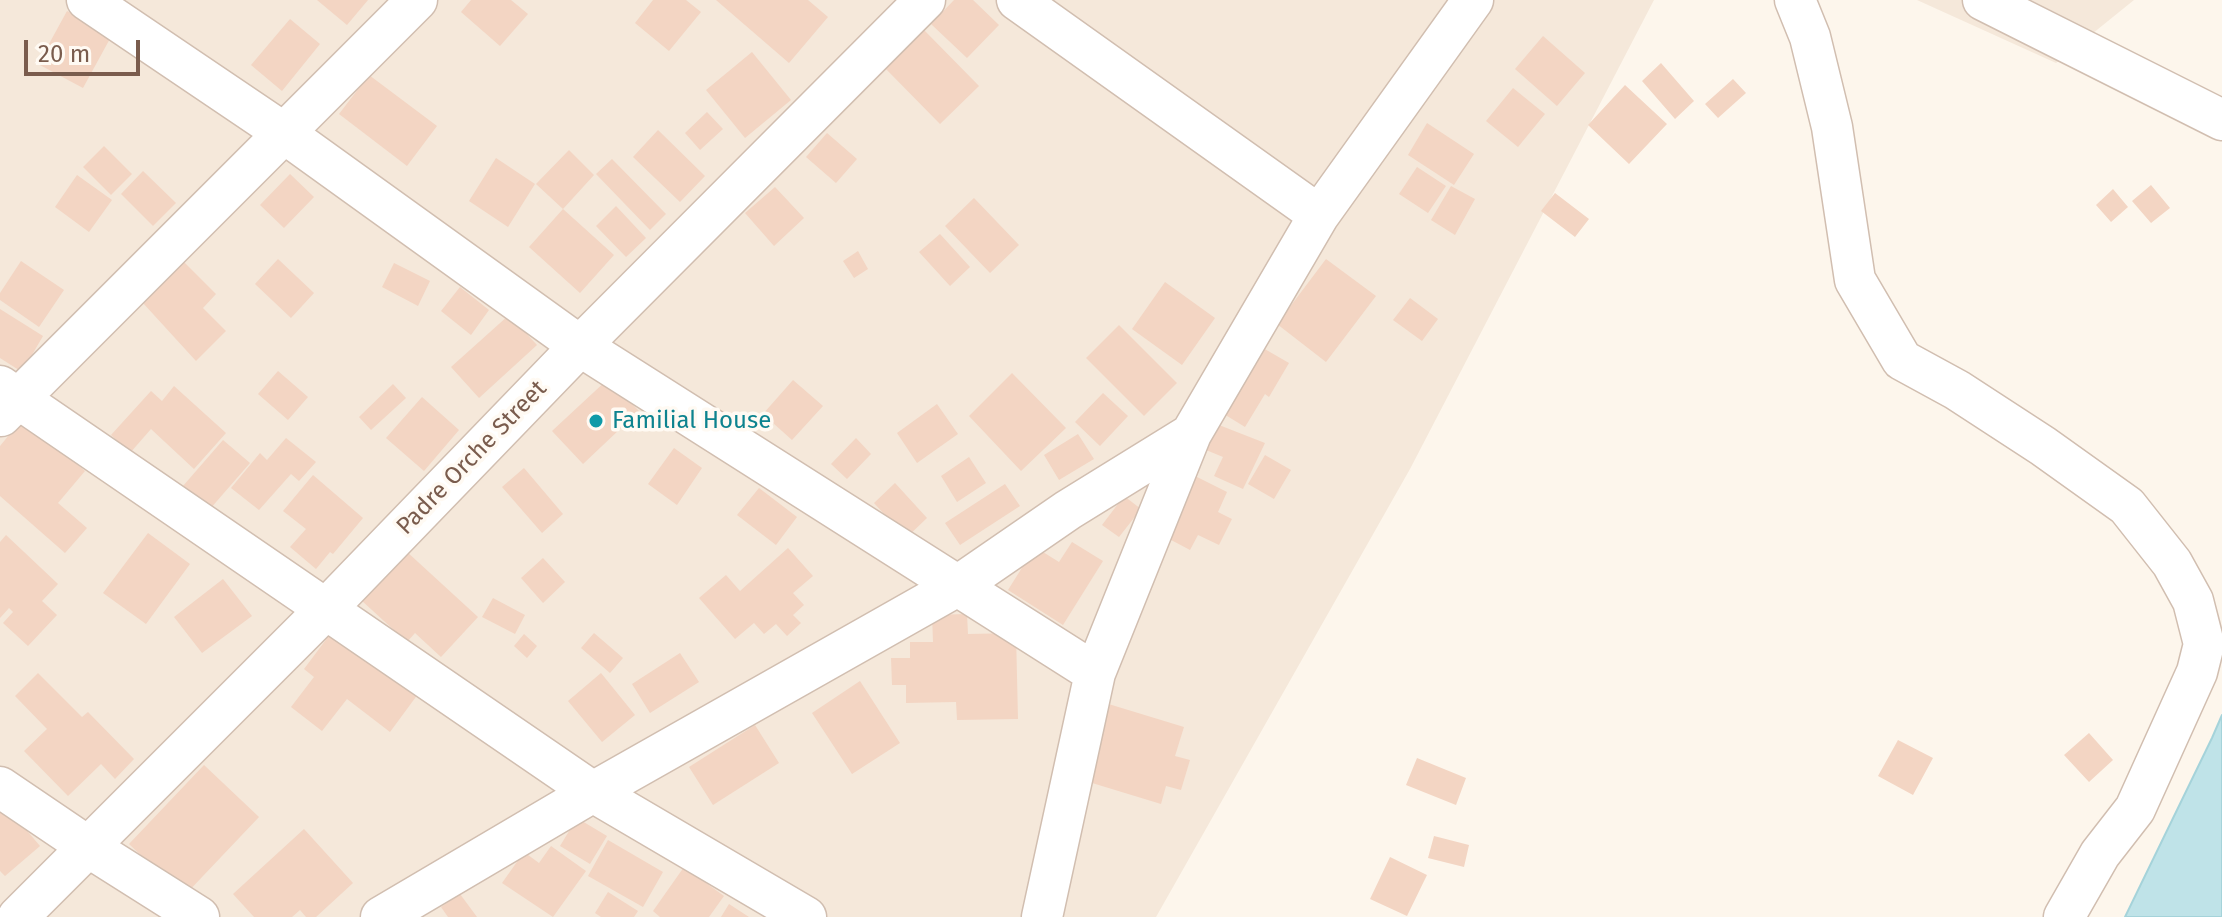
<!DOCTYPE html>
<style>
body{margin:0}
#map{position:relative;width:2222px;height:917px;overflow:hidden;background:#fdf6ec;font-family:"Fira Sans",sans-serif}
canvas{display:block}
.scale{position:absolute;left:24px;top:40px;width:116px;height:36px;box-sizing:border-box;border:4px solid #7a5c4d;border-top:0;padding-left:10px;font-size:24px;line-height:28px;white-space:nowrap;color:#7a5c4d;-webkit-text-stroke:6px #fffaf3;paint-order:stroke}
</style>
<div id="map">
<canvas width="2222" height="917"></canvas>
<div class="scale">20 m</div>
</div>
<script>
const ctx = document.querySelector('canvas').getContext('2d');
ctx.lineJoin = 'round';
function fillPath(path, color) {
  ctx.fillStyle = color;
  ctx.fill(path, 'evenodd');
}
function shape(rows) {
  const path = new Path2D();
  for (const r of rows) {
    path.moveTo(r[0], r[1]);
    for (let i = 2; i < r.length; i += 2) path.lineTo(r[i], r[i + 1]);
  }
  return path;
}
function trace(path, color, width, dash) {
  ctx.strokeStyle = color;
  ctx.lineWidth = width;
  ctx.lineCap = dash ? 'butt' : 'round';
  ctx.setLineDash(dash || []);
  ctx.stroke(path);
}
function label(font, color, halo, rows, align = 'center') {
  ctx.font = font + ' "Fira Sans",sans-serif';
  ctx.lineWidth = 7;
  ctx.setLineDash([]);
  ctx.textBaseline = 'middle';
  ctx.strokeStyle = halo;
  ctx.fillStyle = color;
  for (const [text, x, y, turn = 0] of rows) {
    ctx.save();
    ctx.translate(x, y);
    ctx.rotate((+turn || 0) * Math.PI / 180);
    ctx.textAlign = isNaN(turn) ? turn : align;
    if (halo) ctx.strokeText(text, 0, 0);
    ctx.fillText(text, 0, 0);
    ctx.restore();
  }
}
fillPath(shape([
 [0,0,1654,0,1410,469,1156,917,0,917],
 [1917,0,2134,0,2056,63]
]), '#f5e8da');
const water = shape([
 [2222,715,2222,917,2125,917,2212,738,2222,715]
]);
fillPath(water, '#bfe3e8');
trace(water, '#a5d3da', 2);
fillPath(shape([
 [317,0,368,0,347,25],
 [471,0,511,0,528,14,500,46,461,12],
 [653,0,686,0,701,12,669,51,635,23],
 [716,0,808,0,828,17,789,63],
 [954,0,973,0,999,25,967,58,931,24],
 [67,11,112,35,83,88,38,64],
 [290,19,320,44,282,91,251,65],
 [924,30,979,86,940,124,885,68],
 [1543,36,1585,73,1557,106,1515,69],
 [752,52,791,100,745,138,706,90],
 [1661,63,1694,101,1675,119,1642,81],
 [369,75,437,126,407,166,339,114],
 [1733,79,1746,93,1718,118,1705,104],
 [1625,85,1667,124,1629,164,1588,125],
 [1513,88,1545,114,1518,147,1486,121],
 [707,112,723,129,700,150,685,133],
 [1427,123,1474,154,1454,185,1408,155],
 [658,130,705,176,680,202,633,157],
 [827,133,857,159,836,183,806,157],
 [104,146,132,174,111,195,83,167],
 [569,150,594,175,563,209,614,255,580,293,529,247,563,209,536,184],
 [496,158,535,184,508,227,469,201],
 [612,159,666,214,650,230,596,174],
 [1417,167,1446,186,1428,213,1399,194],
 [143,171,176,203,153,226,121,194],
 [290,174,314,197,284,228,260,205],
 [77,175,112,200,89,232,55,207],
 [2151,185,2170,208,2151,223,2132,201],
 [1451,186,1475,199,1455,235,1431,220],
 [775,187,804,218,774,246,745,213],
 [2113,189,2128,207,2111,222,2096,205],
 [1555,193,1589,219,1575,237,1541,211],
 [974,198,1019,245,990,273,945,226],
 [616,206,646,238,626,257,596,226],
 [940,234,970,267,950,286,919,252],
 [858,251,868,269,854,278,843,261],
 [278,259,314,293,291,318,255,284],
 [1326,259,1376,296,1326,362,1277,324],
 [21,261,64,290,39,327,0,300,0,293],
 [184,262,216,294,203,308,226,331,196,361,143,303],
 [394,263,430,281,418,306,382,287],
 [1165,282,1215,318,1182,365,1132,329],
 [460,287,489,310,471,335,441,311],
 [1410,298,1438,319,1422,341,1393,320],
 [0,309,43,336,22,372,0,358],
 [509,315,537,345,479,398,451,367],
 [1119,325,1177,383,1144,416,1086,358],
 [1256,344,1289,363,1269,397,1265,394,1245,427,1219,411],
 [278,371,308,397,288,420,258,394],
 [1012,373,1066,428,1021,471,969,416],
 [608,379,639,411,583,464,552,431],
 [793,380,823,406,792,440,763,414],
 [393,384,406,398,371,430,359,417],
 [174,386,226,433,194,469,151,429,130,453,111,435,151,391,162,401],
 [1103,393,1128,416,1100,446,1075,422],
 [422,397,459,430,424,471,386,438],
 [937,404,958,434,917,463,897,433],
 [23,418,85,471,58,503,87,528,65,553,0,496,0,446],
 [1219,425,1265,443,1243,489,1214,476,1223,457,1206,450],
 [1078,434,1094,459,1059,480,1044,455],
 [286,438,316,462,299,481,291,474,259,510,231,488,260,453,267,460],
 [856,438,871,454,847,479,831,464],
 [223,440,250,463,210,509,183,486],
 [674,448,702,468,677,505,648,484],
 [1265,455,1291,470,1274,499,1248,484],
 [969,457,986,483,957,502,941,476],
 [524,468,563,514,542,533,502,487],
 [1187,472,1227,492,1218,512,1232,519,1219,545,1198,535,1190,550,1156,532],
 [313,475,363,518,333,554,330,552,316,569,290,547,306,529,283,511],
 [895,483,927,518,906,538,874,503],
 [1005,484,1020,506,960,545,945,523],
 [759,488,797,517,776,545,737,515],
 [1124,496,1141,509,1119,537,1102,525],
 [148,533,190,564,146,624,103,593],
 [6,535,58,584,42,601,57,615,28,646,3,623,13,612,9,608,0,618,0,542],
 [1072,542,1103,561,1063,625,1008,590,1035,547,1059,562],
 [788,548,813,576,793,593,804,605,793,615,801,623,787,636,776,624,764,634,754,623,735,639,699,598,726,575,740,591],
 [406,551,478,617,441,657,415,633,407,642,361,600],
 [543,558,565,582,543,603,521,578],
 [223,579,252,616,202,653,174,617],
 [493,598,525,615,515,634,482,617],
 [967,614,968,634,1016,633,1018,719,957,720,956,702,906,703,906,685,892,685,891,658,910,658,910,642,933,642,932,615],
 [337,625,421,690,390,732,347,699,322,731,291,707,314,677,304,669],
 [594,633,623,658,610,673,581,648],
 [524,634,537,646,527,658,514,646],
 [680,653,699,682,650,713,632,684],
 [38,673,82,717,88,712,134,759,115,779,101,764,68,796,24,751,47,729,15,696],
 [601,673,635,715,602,742,568,701],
 [860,681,900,743,852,774,812,713],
 [1102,702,1184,727,1175,756,1190,760,1181,790,1166,786,1161,804,1079,779],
 [755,725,779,763,713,805,689,767],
 [2089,733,2113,760,2089,782,2064,755],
 [1898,740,1933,758,1913,795,1878,776],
 [1417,758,1466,778,1456,805,1406,785],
 [204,765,259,817,184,896,129,844],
 [6,806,40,846,5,876,0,871,0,811],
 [577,818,607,836,590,864,560,846],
 [304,829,353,883,316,917,306,917,300,910,292,917,254,917,233,894],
 [1434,836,1469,845,1464,867,1428,858],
 [608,840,663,872,643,907,588,876],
 [551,846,586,871,553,917,502,883,524,852,539,863],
 [1390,857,1427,875,1407,916,1370,899],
 [684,867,724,896,709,917,660,917,653,911],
 [608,892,638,911,634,917,601,917,595,913],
 [460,894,477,917,448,917,441,907],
 [729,904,749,917,721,917]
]), '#f3d5c3');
const minor = shape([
 [87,0,284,133,580,346,1095,673],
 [1017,0,1319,215],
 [1795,0,1810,37,1832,127,1855,280,1902,360,1957,390,2043,446,2127,506,2172,563,2193,601,2204,644,2197,672,2135,809,2100,854,2064,917],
 [1983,0,2222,120],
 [0,386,593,792,806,917],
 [1,416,417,0],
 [0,787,90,848,199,917],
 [18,917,325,610,580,346,925,0],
 [381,917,593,792,959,585,1068,510,1191,434,1319,215,1473,0],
 [1042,917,1095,673,1191,434]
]);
trace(minor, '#d1beb0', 43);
trace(minor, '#fff', 40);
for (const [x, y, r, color] of [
 [596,421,8,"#0f9aa8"]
]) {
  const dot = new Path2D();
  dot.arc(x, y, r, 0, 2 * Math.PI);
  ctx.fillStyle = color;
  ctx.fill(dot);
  trace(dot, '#fffaf3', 3);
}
label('24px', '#0d838f', '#fffaf3', [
 ["Familial House",612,421]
], 'left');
label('24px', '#7a5c4d', '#fffaf3', [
 ["Padre Orche Street",472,458,-46]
]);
</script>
